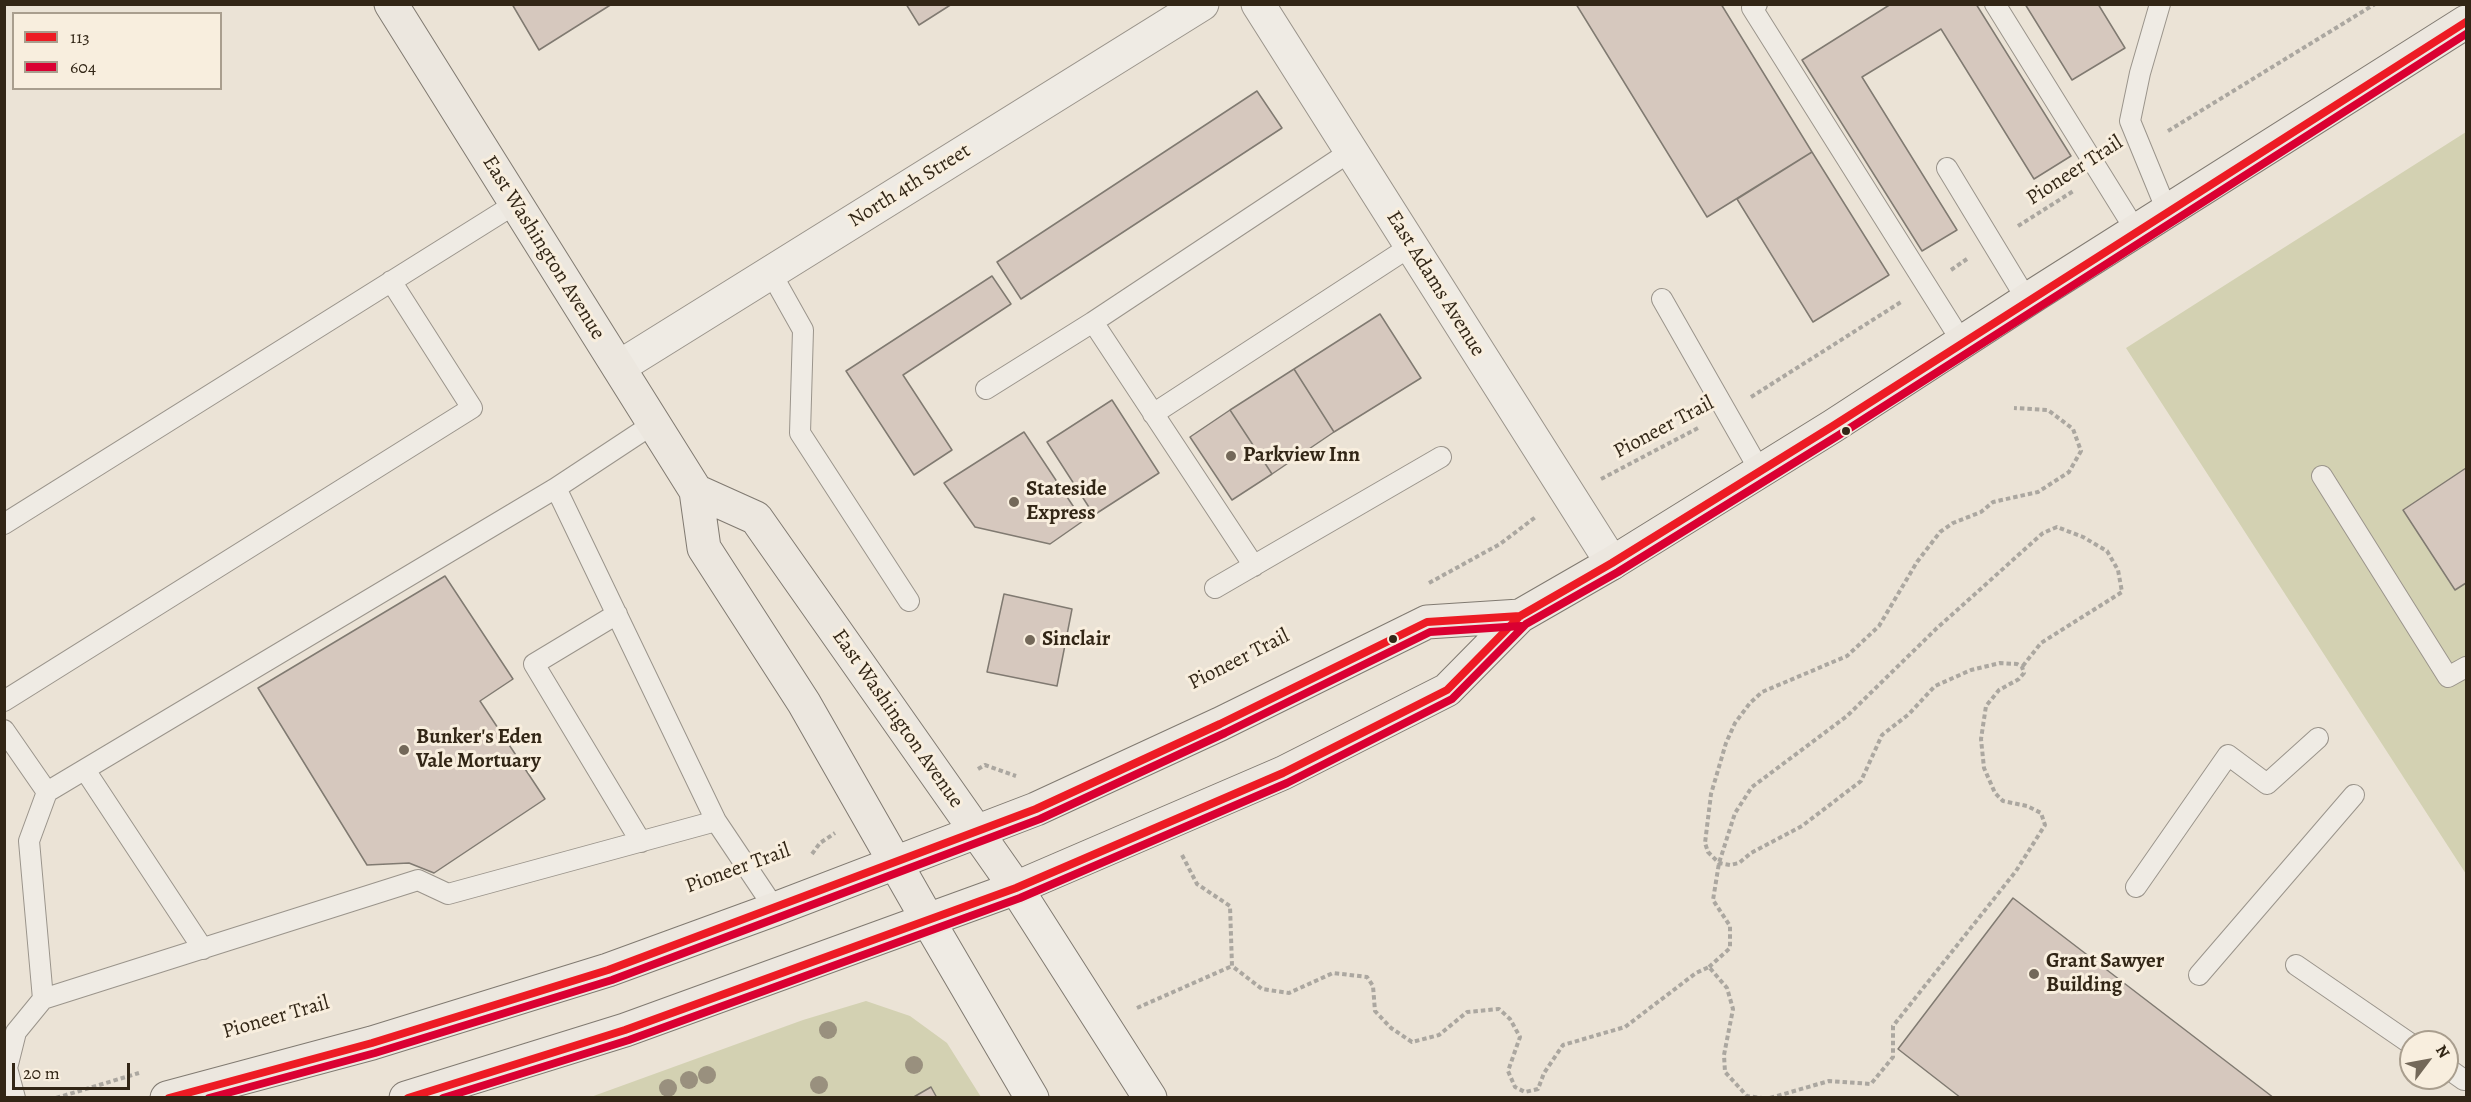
<!DOCTYPE html>
<style>
body{margin:0}
#map{position:relative;width:2471px;height:1102px;overflow:hidden;background:#ebe3d6;font-family:Alegreya,serif}
canvas{display:block}
.frame{position:absolute;inset:0;border:6px solid #322616;pointer-events:none}
.legend{position:absolute;left:12px;top:12px;width:210px;height:78px;box-sizing:border-box;background:#f8eede;border:2px solid #a99e8e;margin:0;padding:8px 10px;list-style:none;font-size:18px;color:#322616}
.legend li{display:flex;align-items:center;gap:12px;height:30px}
.legend b{width:30px;border:2px solid #a99e8e}
.north{position:absolute;left:2399px;top:1030px;width:60px;height:60px;box-sizing:border-box;background:#f8eede;border:2px solid #a99e8e;border-radius:50%;rotate:58deg;font-size:16px;font-weight:700;line-height:24px;text-align:center;color:#322616}
.north::after{content:'';display:block;margin:auto;width:21px;height:27px;background:#736859;clip-path:polygon(50% 0,100% 100%,50% 72%,0 100%)}
.scale{position:absolute;left:12px;top:1063px;width:118px;height:27px;box-sizing:border-box;border:3px solid #322616;border-top:0;padding-left:8px;font-size:18px;line-height:21px;white-space:nowrap;color:#322616;-webkit-text-stroke:4px #f8eede;paint-order:stroke}
</style>
<div id="map">
<canvas width="2471" height="1102"></canvas>
<div class="frame"></div>
<ul class="legend">
<li><b style="height:8px;background:#ed1b24"></b>113</li>
<li><b style="height:8px;background:#da0032"></b>604</li>
</ul>
<div class="north">N</div>
<div class="scale">20 m</div>
</div>
<script>
const ctx = document.querySelector('canvas').getContext('2d');
ctx.lineJoin = 'round';
function fillPath(path, color) {
  ctx.fillStyle = color;
  ctx.fill(path, 'evenodd');
}
function shape(rows) {
  const path = new Path2D();
  for (const r of rows) {
    path.moveTo(r[0], r[1]);
    for (let i = 2; i < r.length; i += 2) path.lineTo(r[i], r[i + 1]);
  }
  return path;
}
function trace(path, color, width, dash) {
  ctx.strokeStyle = color;
  ctx.lineWidth = width;
  ctx.lineCap = dash ? 'butt' : 'round';
  ctx.setLineDash(dash || []);
  ctx.stroke(path);
}
function label(font, color, halo, rows, align = 'center') {
  ctx.font = font + ' Alegreya,serif';
  ctx.lineWidth = 6;
  ctx.setLineDash([]);
  ctx.textBaseline = 'middle';
  ctx.strokeStyle = halo;
  ctx.fillStyle = color;
  for (const [text, x, y, turn = 0] of rows) {
    ctx.save();
    ctx.translate(x, y);
    ctx.rotate((+turn || 0) * Math.PI / 180);
    ctx.textAlign = isNaN(turn) ? turn : align;
    if (halo) ctx.strokeText(text, 0, 0);
    ctx.fillText(text, 0, 0);
    ctx.restore();
  }
}
fillPath(shape([
 [2466,132,2466,874,2126,348],
 [866,1001,910,1016,947,1043,981,1097,588,1098,803,1020]
]), '#d3d1b2');
const building = shape([
 [512,4,612,4,539,50,512,4],
 [906,4,952,4,919,25,906,4],
 [1576,4,1721,4,1812,152,1707,217,1576,4],
 [1891,4,1976,4,2071,156,2034,179,1941,29,1862,77,1957,230,1922,251,1802,60,1891,4],
 [2025,4,2098,4,2125,48,2072,80,2025,4],
 [1257,91,1282,128,1021,299,997,262,1257,91],
 [1812,152,1889,275,1813,322,1737,199,1812,152],
 [992,276,1011,304,903,375,952,450,914,475,846,371,992,276],
 [1380,314,1421,378,1334,432,1294,369,1380,314],
 [1294,369,1334,432,1272,474,1230,410,1294,369],
 [1112,400,1159,473,1094,515,1047,442,1112,400],
 [1230,410,1272,474,1232,500,1190,437,1230,410],
 [1024,432,1083,521,1050,544,975,527,944,483,1024,432],
 [2466,468,2466,583,2455,590,2403,510,2466,468],
 [445,576,513,679,480,701,545,799,434,873,409,863,367,865,258,688,445,576],
 [1004,594,1072,609,1057,686,987,672,1004,594],
 [2013,898,2274,1098,1961,1098,1898,1049,2013,898],
 [931,1087,937,1098,912,1098,931,1087]
]);
fillPath(building, '#d6c8be');
trace(building, '#807a71', 1.5);
const lane = shape([
 [1757,4,1752,8,1962,342],
 [1995,4,2136,231],
 [2160,4,2140,73,2130,121,2167,211],
 [1947,168,2027,300],
 [771,273,803,330,800,433,909,601],
 [1662,299,1760,471],
 [986,389,1093,322],
 [1153,414,1411,246],
 [653,424,556,488,716,821,775,909],
 [2322,476,2448,677,2466,667],
 [4,524,515,204],
 [1254,566,1093,322,1351,151],
 [1215,588,1441,457],
 [617,614,534,664,641,842],
 [4,701,472,408,391,281],
 [4,730,47,792,29,841,43,999,16,1032,7,1068,15,1098],
 [85,770,203,949],
 [47,792,556,488],
 [2136,887,2228,755,2267,784,2318,738],
 [2296,965,2411,1044],
 [2199,975,2354,795],
 [43,999,418,880,448,894,716,821],
 [2447,1068,2464,1080,2466,1078]
]);
const street = shape([
 [1258,4,1612,563],
 [619,367,1202,4]
]);
const secondary = shape([
 [1016,888,1150,1098],
 [929,922,1032,1098]
]);
const primary = shape([
 [391,4,696,491,704,548,804,703,929,922],
 [696,491,756,518,1016,888],
 [167,1098,372,1043,608,970,775,909,1036,809,1220,724,1427,622,1520,616],
 [406,1098,625,1030,1016,888,1283,773,1447,690,1520,616,1612,563,1833,426,2036,294,2466,22]
]);
trace(lane, '#9a948b', 22);
trace(street, '#9a948b', 35);
trace(secondary, '#807a71', 35);
trace(primary, '#807a71', 35);
trace(shape([
 [2168,131,2375,4],
 [2018,226,2075,190],
 [1951,270,1967,259],
 [1751,397,1901,302],
 [1601,479,1700,427],
 [1429,583,1500,544,1537,516],
 [978,769,985,765,1016,776],
 [812,854,820,843,835,833],
 [1182,855,1197,884,1230,906,1232,966,1262,989,1289,993,1333,973,1367,977,1373,986,1375,1011,1391,1028,1412,1042,1439,1035,1467,1012,1499,1009,1510,1019,1520,1037,1508,1071,1515,1087,1525,1092,1538,1089,1544,1073,1563,1045,1625,1027,1696,973,1709,967,1727,988,1733,1009,1724,1055,1725,1072,1747,1096,1762,1098],
 [1709,967,1730,948,1730,926,1713,900,1719,863,1735,813,1752,787,1847,716,1937,628,2043,533,2057,527,2083,537,2107,551,2118,570,2122,592,2041,643,2022,667],
 [1137,1008,1232,966],
 [56,1098,139,1073],
 [1770,1098,1829,1081,1871,1084,1893,1057,1893,1026,2016,871,2045,825,2041,813,2027,806,2003,801,1995,793,1984,768,1981,739,1986,706,1999,690,2019,679,2024,673,2022,667,2017,664,2000,663,1971,670,1935,686,1909,714,1882,735,1861,781,1802,826,1751,853,1739,863,1730,865,1719,863,1708,852,1705,843,1711,794,1726,743,1735,723,1750,703,1762,692,1847,656,1879,626,1917,562,1940,532,1953,523,1981,512,1993,502,2038,492,2069,472,2081,451,2073,429,2048,410,2014,408]
]), '#aba7a0', 4, [4.5, 3]);
trace(lane, '#efebe4', 20);
trace(street, '#efebe4', 33);
trace(secondary, '#efebe4', 33);
trace(primary, '#ece7df', 33);
trace(shape([
 [169,1098,372,1043,608,970,1036,809,1220,724,1427,622,1520,616],
 [408,1098,625,1030,1016,888,1283,773,1447,690,1520,616,1612,563,1833,426,2466,22]
]), '#ed1b24', 8);
trace(shape([
 [209,1098,375,1053,612,980,1040,819,1225,733,1430,632,1521,626],
 [443,1098,629,1040,1020,898,1287,783,1452,699,1526,624,1618,572,1839,435,2466,34]
]), '#da0032', 8);
ctx.fillStyle = '#99907e';
for (const [x, y] of [
 [828,1030],
 [914,1065],
 [707,1075],
 [689,1080],
 [819,1085],
 [668,1088]
]) {
  ctx.beginPath();
  ctx.arc(x, y, 9, 0, 2 * Math.PI);
  ctx.fill();
}
for (const [x, y, r, color] of [
 [1846,431,5,"#322616"],
 [1231,456,6,"#736859"],
 [1014,502,6,"#736859"],
 [1393,639,5,"#322616"],
 [1030,640,6,"#736859"],
 [404,750,6,"#736859"],
 [2034,974,6,"#736859"]
]) {
  const dot = new Path2D();
  dot.arc(x, y, r, 0, 2 * Math.PI);
  ctx.fillStyle = color;
  ctx.fill(dot);
  trace(dot, '#f8eede', 2);
}
label('21px', '#322616', '#f8eede', [
 ["Pioneer Trail",2075,171,-33],
 ["North 4th Street",910,186,-32],
 ["East Washington Avenue",543,248,58],
 ["East Adams Avenue",1435,284,58],
 ["Pioneer Trail",1664,428,-28],
 ["Pioneer Trail",1239,660,-27],
 ["East Washington Avenue",897,719,55],
 ["Pioneer Trail",738,869,-20],
 ["Pioneer Trail",276,1018,-16]
]);
label('bold 21px', '#322616', '#f8eede', [
 ["Parkview Inn",1243,456],
 ["Stateside",1026,490],
 ["Express",1026,514],
 ["Sinclair",1042,640],
 ["Bunker's Eden",416,738],
 ["Vale Mortuary",416,762],
 ["Grant Sawyer",2046,962],
 ["Building",2046,986]
], 'left');
</script>
